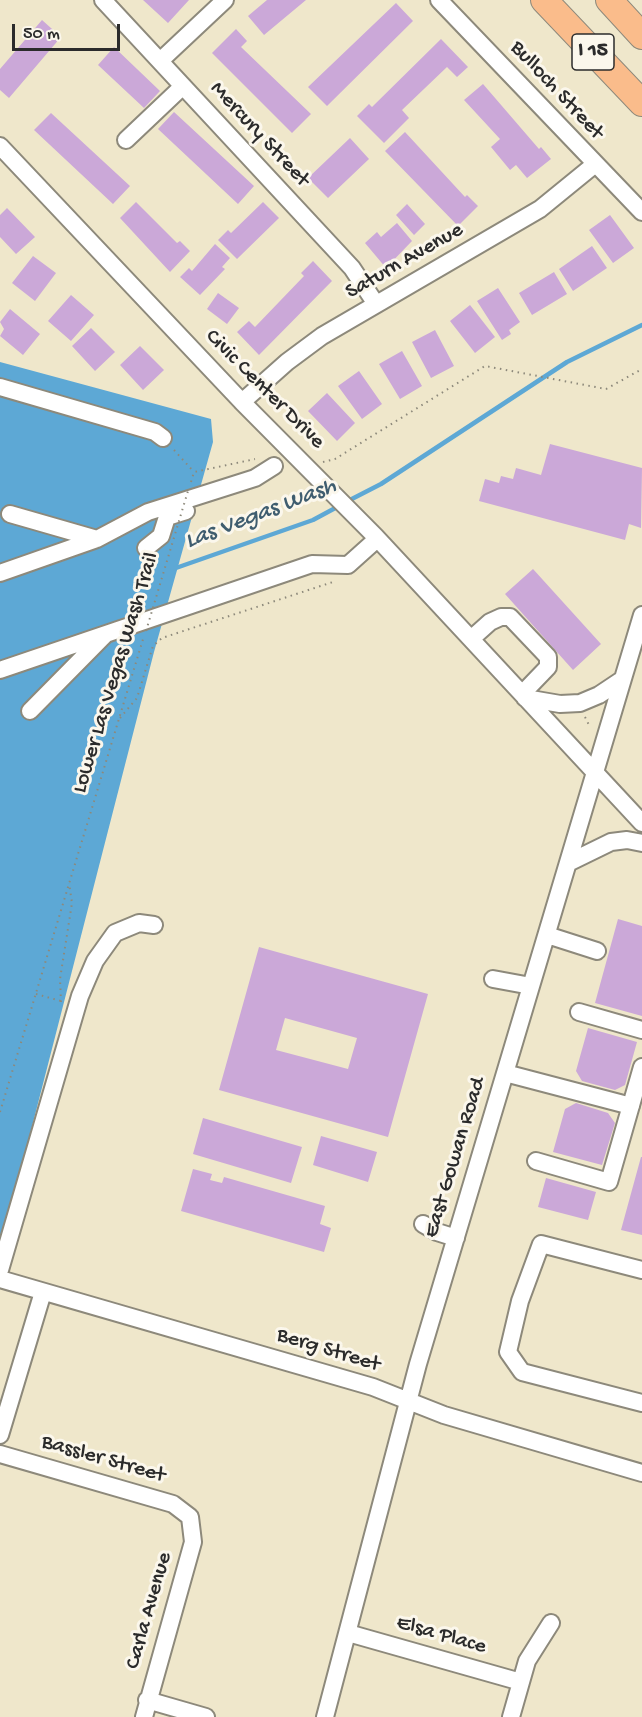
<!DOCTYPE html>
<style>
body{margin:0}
#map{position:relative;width:642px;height:1717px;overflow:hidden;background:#efe7cb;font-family:"Gochi Hand",sans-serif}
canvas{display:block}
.scale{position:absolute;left:12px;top:24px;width:108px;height:27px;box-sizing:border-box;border:3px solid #2b2b2b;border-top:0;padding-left:8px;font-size:18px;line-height:21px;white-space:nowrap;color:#2b2b2b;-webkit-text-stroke:4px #fbf7ec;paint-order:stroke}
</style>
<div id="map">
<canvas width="642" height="1717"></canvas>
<div class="scale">50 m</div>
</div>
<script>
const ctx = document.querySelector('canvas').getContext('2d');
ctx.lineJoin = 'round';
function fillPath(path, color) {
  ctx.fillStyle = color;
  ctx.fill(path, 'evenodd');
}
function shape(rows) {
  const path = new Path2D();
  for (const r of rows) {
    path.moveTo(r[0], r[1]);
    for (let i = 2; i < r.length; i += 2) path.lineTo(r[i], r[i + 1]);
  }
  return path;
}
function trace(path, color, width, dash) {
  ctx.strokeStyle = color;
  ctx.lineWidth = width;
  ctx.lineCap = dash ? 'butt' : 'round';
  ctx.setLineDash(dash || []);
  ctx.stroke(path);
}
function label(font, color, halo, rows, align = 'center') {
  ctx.font = font + ' "Gochi Hand",sans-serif';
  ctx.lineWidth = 6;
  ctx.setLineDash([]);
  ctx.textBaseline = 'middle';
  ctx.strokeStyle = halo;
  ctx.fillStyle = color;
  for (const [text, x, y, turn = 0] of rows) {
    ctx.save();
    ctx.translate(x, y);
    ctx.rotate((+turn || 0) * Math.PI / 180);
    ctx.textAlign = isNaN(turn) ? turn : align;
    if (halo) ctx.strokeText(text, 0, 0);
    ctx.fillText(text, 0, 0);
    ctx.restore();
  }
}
fillPath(shape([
 [0,362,211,419,213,442,154,652,0,1251]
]), '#5da8d5');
trace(shape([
 [346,502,381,484,567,362,642,325],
 [173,569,313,520,339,506]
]), '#5da8d5', 4.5);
fillPath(shape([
 [143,0,189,0,168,23],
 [267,0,306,0,264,35,248,16],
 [396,3,413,21,327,106,308,87],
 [42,20,61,37,9,98,0,90,0,69],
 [236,29,247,41,241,47,311,114,292,133,212,53],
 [441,39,468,67,457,77,447,67,402,110,409,118,384,143,357,116,369,104,372,107],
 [114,47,160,91,144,108,98,65],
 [483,84,539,149,541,147,551,159,527,178,516,165,510,170,491,147,500,139,464,100],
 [174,112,254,186,238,204,158,129],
 [51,113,130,186,113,204,34,130],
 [405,132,465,197,467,195,478,206,458,226,385,151],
 [350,138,369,159,328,198,308,178],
 [136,202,177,243,180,241,190,251,170,272,120,218],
 [263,202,279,218,237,259,218,240,228,230,231,233],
 [407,204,425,224,414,235,396,215],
 [7,208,35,237,16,254,0,237,0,215],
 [610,215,634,248,613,263,589,230],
 [397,223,412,241,386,268,365,243,377,232,381,237],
 [215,244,230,258,222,267,225,269,200,295,180,277,189,268,192,271],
 [592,246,607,268,573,291,559,269],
 [33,256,56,273,35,301,12,283],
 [313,261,332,281,259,355,237,332,249,321,255,327,304,276,301,273],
 [554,272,567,294,532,315,519,293],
 [498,288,520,322,509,330,511,334,502,340,477,301],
 [218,293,239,308,227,324,207,309],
 [71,295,94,315,71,341,48,321],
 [470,305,495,337,475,353,450,321],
 [10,309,40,334,23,355,0,336,4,329,0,322],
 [91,328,115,352,95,371,72,346],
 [435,330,454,366,431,378,412,342],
 [140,346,164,370,143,390,120,365],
 [402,351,422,386,400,399,379,364],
 [359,371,382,404,362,419,338,386],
 [327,393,355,423,337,441,308,411],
 [550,444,642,468,641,528,629,524,625,540,479,501,485,479,499,483,501,476,513,479,516,468,541,475],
 [533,569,601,644,573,670,505,594],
 [618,919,642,926,642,1016,595,1003],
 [259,947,428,994,388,1137,219,1090],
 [285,1018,357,1038,348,1069,276,1050],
 [588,1028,637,1042,625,1085,615,1090,582,1081,576,1071],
 [576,1103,608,1113,615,1123,602,1165,553,1152,565,1109],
 [203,1118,302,1147,291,1183,193,1154],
 [321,1136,377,1152,368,1182,313,1165],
 [641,1157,642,1157,642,1235,621,1230],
 [193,1169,212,1174,210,1180,222,1183,224,1177,325,1206,320,1224,331,1228,324,1252,181,1211],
 [546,1178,596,1192,588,1220,538,1207]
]), '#cba8d8');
const minor = shape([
 [103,0,352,268,376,304],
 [439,0,642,212],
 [160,61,225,0],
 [126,140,183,86],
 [0,146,242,402,376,537,642,823],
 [0,387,155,432,163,438],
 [242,402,287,362,322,336,540,209,594,165],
 [10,514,97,539],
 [146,548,161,536,167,517,186,511],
 [0,573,97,539,148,512,255,478,274,466],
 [471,639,490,622,501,617,510,617,548,657,548,667,522,694],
 [0,670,312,564,348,565,377,539],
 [525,698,560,704,580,703,599,695,620,681],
 [30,711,105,635],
 [568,863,611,842,627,840,642,843],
 [547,935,597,951],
 [493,979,531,986],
 [579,1012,642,1030],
 [505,1073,631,1106],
 [536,1161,609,1182,642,1067],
 [423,1224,437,1232,456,1238],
 [0,1270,80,996,95,961,115,933,139,923,154,925],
 [642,1270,541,1244,520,1301,508,1352,522,1372,642,1403],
 [0,1279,373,1387,444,1415,642,1473],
 [0,1435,43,1292],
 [0,1454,173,1504,190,1517,193,1542,144,1717],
 [348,1633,521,1682],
 [147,1700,206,1717],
 [325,1717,418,1364,642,615],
 [511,1717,527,1661,551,1623]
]);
const highway = shape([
 [544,0,642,103],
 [609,0,642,36]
]);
trace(minor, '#8d897b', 20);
trace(highway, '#8d897b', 28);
trace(shape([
 [174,450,194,472],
 [323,462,335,459,485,366,606,389,642,369],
 [191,482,194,472,255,459],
 [585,717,589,725],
 [120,718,137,698,153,646,162,638,336,581],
 [36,994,61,1001],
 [61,1002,60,979,72,903,69,883],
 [0,1112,144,636]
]), '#8d897b', 2, [1.5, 4.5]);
trace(minor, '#fff', 16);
trace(highway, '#fabc8b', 26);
trace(shape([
 [146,631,188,491]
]), '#8d897b', 2, [1.5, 4.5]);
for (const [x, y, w] of [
 [593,52,42]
]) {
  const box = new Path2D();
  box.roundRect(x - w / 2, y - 18, w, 36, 4.5);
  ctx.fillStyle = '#fbf7ec';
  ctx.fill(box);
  trace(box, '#2b2b2b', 1.5);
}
label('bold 21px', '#2b2b2b', null, [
 ["I 15",593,52]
]);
label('22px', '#2b2b2b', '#fbf7ec', [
 ["Bulloch Street",556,91,47],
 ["Mercury Street",259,135,47],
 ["Saturn Avenue",405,262,-30],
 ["Civic Center Drive",264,390,45],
 ["Lower Las Vegas Wash Trail",117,673,-73],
 ["East Gowan Road",456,1158,-73],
 ["Berg Street",328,1351,17],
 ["Bassler Street",103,1460,16],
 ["Carla Avenue",150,1611,-74],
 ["Elsa Place",441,1636,16]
]);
label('italic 24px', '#3f5d6f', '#fbf7ec', [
 ["Las Vegas Wash",261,515,-21]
]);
</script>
